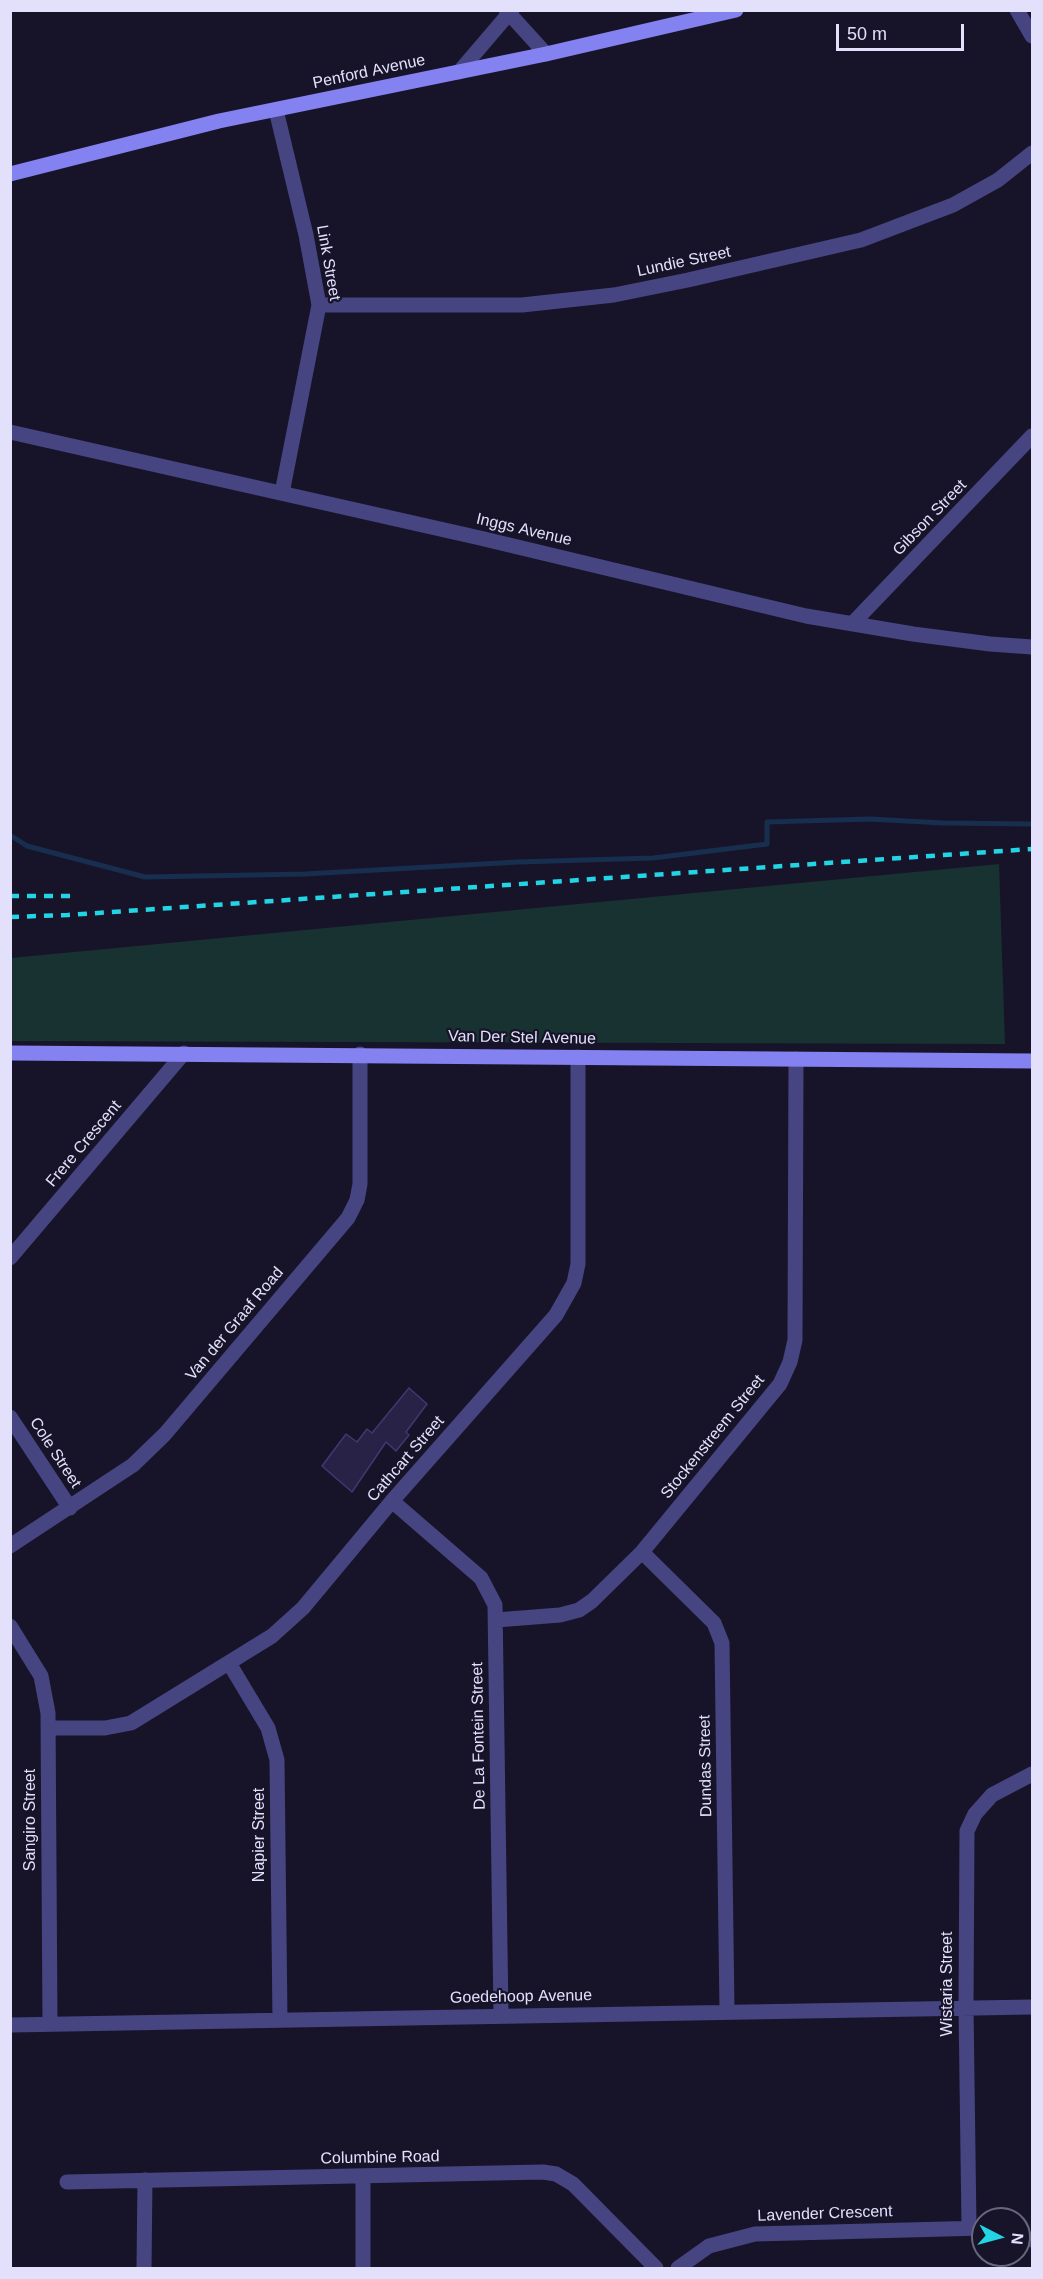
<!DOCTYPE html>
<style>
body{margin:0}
#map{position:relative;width:1043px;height:2279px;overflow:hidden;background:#171429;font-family:Helvetica,sans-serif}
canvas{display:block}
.frame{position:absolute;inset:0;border:12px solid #e2e0fb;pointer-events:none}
.north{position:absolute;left:971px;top:2207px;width:60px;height:60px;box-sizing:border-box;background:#171429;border:2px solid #68667d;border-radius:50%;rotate:96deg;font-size:16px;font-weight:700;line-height:24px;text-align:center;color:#e2e0fb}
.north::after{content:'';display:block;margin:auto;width:21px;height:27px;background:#23d4e4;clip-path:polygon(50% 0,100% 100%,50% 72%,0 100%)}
.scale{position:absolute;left:836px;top:24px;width:128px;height:27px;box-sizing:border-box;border:3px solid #e2e0fb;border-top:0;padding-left:8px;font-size:18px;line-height:21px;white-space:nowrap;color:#e2e0fb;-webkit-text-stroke:4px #171429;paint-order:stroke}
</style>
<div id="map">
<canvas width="1043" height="2279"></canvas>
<div class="frame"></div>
<div class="north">N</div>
<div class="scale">50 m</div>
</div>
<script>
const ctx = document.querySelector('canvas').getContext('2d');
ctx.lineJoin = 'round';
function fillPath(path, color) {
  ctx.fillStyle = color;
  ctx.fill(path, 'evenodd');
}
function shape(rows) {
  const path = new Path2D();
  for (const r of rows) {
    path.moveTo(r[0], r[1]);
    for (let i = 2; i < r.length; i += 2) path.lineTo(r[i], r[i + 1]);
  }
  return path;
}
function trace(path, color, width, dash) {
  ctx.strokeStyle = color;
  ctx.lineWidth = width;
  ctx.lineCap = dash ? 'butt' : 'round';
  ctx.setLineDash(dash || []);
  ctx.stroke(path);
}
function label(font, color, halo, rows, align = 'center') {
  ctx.font = font + ' Helvetica,sans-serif';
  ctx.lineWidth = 4.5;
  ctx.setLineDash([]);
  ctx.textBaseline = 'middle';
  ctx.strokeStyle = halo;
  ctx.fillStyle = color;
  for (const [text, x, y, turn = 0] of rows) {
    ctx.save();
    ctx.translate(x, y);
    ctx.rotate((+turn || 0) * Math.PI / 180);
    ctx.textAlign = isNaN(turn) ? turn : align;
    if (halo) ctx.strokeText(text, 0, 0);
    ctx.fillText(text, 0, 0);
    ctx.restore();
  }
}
fillPath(shape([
 [999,864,1005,1044,11,1041,11,958]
]), '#183231');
trace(shape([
 [10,835,27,846,145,877,305,874,518,862,653,858,767,844,767,822,870,819,943,823,1032,824]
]), '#182e4e', 5);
const building = shape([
 [409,1388,427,1404,406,1432,409,1435,396,1451,386,1442,352,1492,322,1466,346,1434,357,1442,367,1429,372,1433,409,1388]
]);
fillPath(building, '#292247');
trace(building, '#423770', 1.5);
trace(shape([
 [506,10,546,54],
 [1017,10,1032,36],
 [459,72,512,10],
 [276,110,306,235,319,305,282,493],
 [319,305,522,305,614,295,688,280,861,240,953,205,998,180,1032,153],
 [10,432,480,538,806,616,913,634,990,644,1032,647],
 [852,624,1032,436],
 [10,1258,184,1053],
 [10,1417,70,1508],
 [392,1501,481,1578,495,1605,501,2015],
 [10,1546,133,1465,165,1434,348,1218,357,1200,360,1184,360,1054],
 [642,1552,714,1623,722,1643,727,2011],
 [496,1620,560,1615,579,1610,592,1601,642,1552,780,1384,790,1362,795,1340,796,1059],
 [10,1626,41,1676,48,1713,50,2024],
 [229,1663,268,1728,277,1760,280,2020],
 [49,1728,105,1728,131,1723,272,1636,303,1608,392,1501,556,1315,574,1283,578,1264,578,1057],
 [10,2025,1032,2007],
 [67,2182,543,2172,556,2174,573,2184,656,2268],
 [969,2227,966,2007,967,1831,975,1814,992,1795,1032,1774],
 [1019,2237,1032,2240],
 [144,2268,145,2180],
 [363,2268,363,2176],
 [678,2268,709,2246,755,2234,983,2228]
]), '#464582', 15);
trace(shape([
 [10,174,219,121,546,54,736,10],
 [10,1053,1032,1061]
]), '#8382f0', 15);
trace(shape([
 [10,896,76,896],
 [10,917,68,915,1032,849]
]), '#23d4e4', 4.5, [9, 8]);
label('16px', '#e2e0fb', '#171429', [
 ["Penford Avenue",369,72,-12],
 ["Lundie Street",684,262,-12],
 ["Link Street",328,263,80],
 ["Gibson Street",930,518,-46],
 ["Inggs Avenue",524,530,13],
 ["Van Der Stel Avenue",522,1038,1],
 ["Frere Crescent",84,1144,-50],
 ["Van der Graaf Road",235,1324,-50],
 ["Stockenstreem Street",713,1437,-51],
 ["Cole Street",55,1453,57],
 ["Cathcart Street",406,1459,-49],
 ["De La Fontein Street",479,1736,-91],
 ["Dundas Street",706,1766,-91],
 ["Sangiro Street",31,1820,-90],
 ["Napier Street",260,1835,-90],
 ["Wistaria Street",948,1984,-90],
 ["Goedehoop Avenue",521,1997,-1],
 ["Columbine Road",380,2158,-1],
 ["Lavender Crescent",825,2214,-2]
]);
</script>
